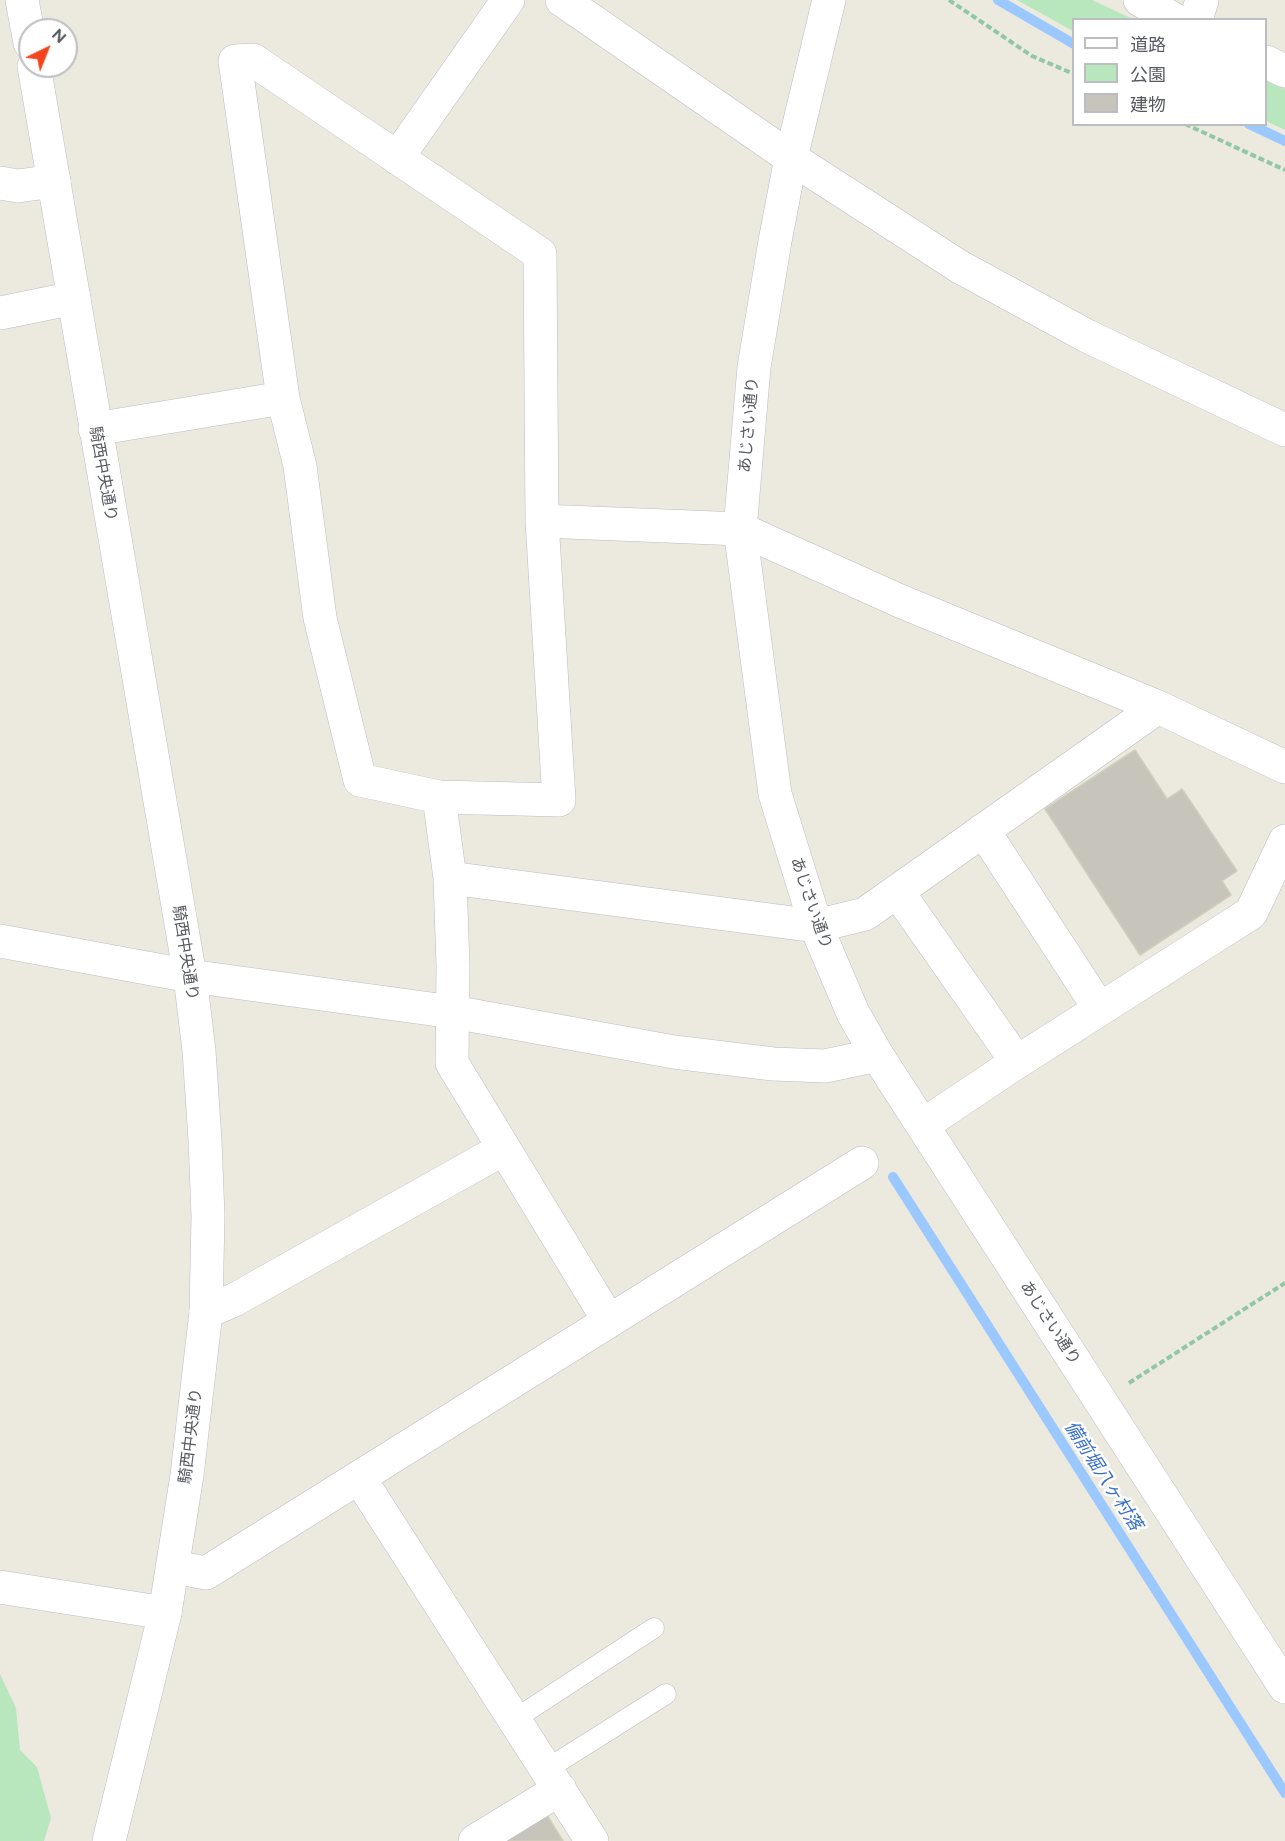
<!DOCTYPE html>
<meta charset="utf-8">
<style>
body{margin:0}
#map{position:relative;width:1285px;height:1841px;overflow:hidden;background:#eceade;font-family:Figtree,"Noto Sans JP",sans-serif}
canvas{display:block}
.legend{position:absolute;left:1072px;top:18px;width:195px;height:108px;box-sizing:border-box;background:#fff;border:2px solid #bcbdc0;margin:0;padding:8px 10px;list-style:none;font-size:18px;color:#575a61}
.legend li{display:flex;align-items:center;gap:12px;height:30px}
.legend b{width:30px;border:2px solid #bcbdc0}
.north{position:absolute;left:18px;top:18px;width:60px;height:60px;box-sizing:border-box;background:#fff;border:2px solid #bcbdc0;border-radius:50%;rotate:43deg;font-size:16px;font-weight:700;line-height:24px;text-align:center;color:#575a61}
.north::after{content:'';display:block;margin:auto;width:21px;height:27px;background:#f3441d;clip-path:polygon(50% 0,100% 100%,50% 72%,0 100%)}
</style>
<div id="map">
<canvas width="1285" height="1841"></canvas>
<ul class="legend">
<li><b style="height:8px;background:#fff"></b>道路</li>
<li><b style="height:16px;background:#b8e6bd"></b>公園</li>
<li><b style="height:16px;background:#c7c4bb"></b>建物</li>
</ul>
<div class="north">N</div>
</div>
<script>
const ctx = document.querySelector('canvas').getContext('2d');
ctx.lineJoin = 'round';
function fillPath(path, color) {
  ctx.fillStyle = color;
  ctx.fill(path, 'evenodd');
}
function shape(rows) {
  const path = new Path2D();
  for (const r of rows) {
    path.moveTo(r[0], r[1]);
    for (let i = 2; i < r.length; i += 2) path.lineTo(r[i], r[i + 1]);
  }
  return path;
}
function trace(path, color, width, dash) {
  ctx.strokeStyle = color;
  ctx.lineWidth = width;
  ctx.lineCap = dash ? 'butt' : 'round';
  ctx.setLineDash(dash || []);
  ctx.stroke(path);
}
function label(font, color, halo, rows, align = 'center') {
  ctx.font = font + ' Figtree,"Noto Sans JP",sans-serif';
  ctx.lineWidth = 5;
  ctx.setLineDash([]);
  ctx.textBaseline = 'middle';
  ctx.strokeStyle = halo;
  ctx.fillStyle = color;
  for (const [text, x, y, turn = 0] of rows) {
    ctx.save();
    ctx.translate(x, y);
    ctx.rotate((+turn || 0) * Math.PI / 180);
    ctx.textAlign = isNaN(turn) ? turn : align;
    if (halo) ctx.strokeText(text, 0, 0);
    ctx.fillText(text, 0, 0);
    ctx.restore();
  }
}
fillPath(shape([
 [1017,0,1092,0,1133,19,1074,20,1073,31],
 [1266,80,1285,89,1285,130,1266,121],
 [0,1674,16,1708,20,1750,37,1767,51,1818,44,1841,0,1841]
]), '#b8e6bd');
trace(shape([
 [998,0,1074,44],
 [1249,124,1285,141],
 [893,1177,1285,1793]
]), '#9bc9ff', 10);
const building = shape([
 [1135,750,1167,799,1182,789,1237,871,1222,881,1231,895,1140,955,1045,809,1135,750],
 [545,1812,563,1841,501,1841,545,1812]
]);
fillPath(building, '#c7c4bb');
trace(building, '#d1cdbc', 1.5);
const lane = shape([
 [515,1719,654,1628],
 [547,1769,666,1694]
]);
const street = shape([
 [1140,0,1175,20],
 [1196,20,1202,0],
 [253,60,540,254,542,521,559,800,439,797,360,780,320,618,300,466,283,398,235,61,253,60],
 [1266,62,1285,71],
 [397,158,508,0],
 [0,183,18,186,54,181],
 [0,313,74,298],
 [95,429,283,398],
 [542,521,740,529,900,601,1158,707,1285,767],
 [439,797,450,878,453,966,452,1063,609,1321],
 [983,830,1099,1008],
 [450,878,816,926,865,914,1158,707],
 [897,891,1017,1062],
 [923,1125,1017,1062,1251,913,1285,841],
 [206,1312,234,1300,503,1149],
 [360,1479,592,1841],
 [174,1567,206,1573,862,1163],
 [0,1587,165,1613],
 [475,1841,560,1789]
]);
const secondary = shape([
 [22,0,30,43],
 [562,0,791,158,960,267,1087,336,1285,430],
 [829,0,791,158,775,241,754,367,740,529,775,794,816,926,853,1013,877,1055,1285,1687],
 [34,66,190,976,199,1051,205,1140,208,1216,206,1312,187,1475,165,1613,109,1841],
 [0,941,190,976,453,1012,674,1052,773,1064,825,1066,877,1055]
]);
trace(lane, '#b9bbc2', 21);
trace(street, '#b9bbc2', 34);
trace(secondary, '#b9bcc4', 34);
trace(shape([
 [949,0,1032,56,1074,74],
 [1185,124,1285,170],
 [1129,1383,1285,1283]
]), '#91c7a6', 4, [6, 3]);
trace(lane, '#fff', 20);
trace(street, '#fff', 33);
trace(secondary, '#fff', 33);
label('16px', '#575a61', '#fff', [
 ["あじさい通り",749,425,-85],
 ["騎西中央通り",103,474,80],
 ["あじさい通り",811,903,71],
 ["騎西中央通り",185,953,81],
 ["あじさい通り",1050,1323,57],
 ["騎西中央通り",191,1436,-83]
]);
label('italic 18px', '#376fc9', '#fff', [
 ["備前堀八ヶ村落",1103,1476,57]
]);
</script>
